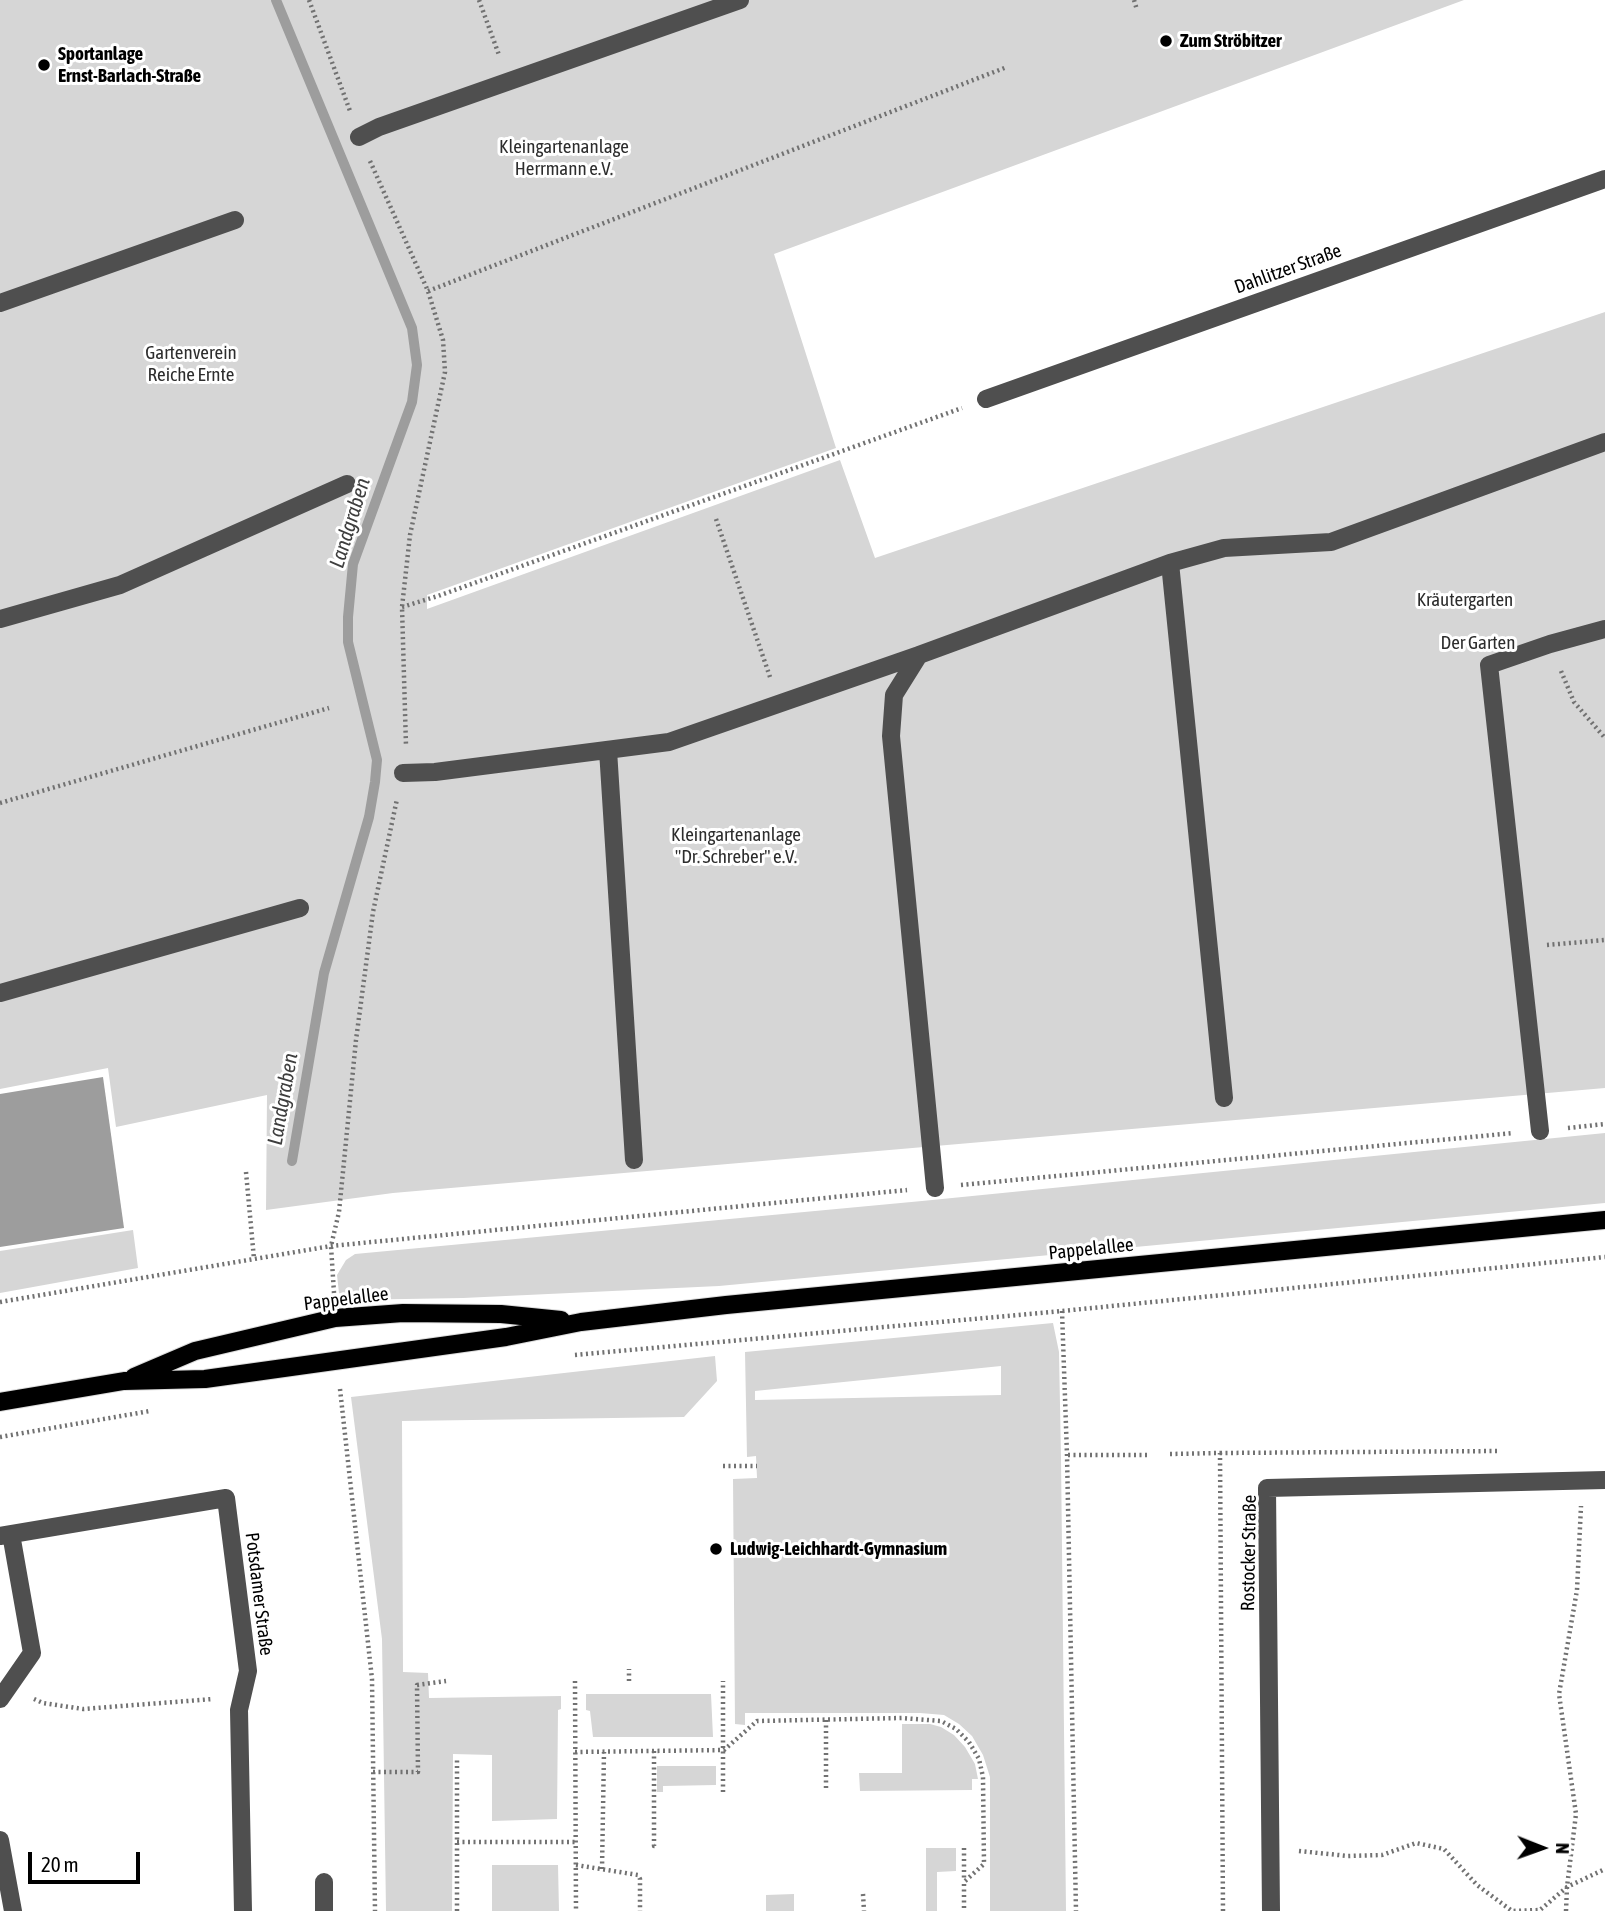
<!DOCTYPE html>
<meta charset="utf-8">
<style>
body{margin:0}
#map{position:relative;width:1605px;height:1911px;overflow:hidden;background:#fff;font-family:"Asap Condensed",sans-serif}
canvas{display:block}
.north{position:absolute;left:1507px;top:1813px;width:70px;height:70px;-webkit-text-stroke:5px #fff;paint-order:stroke;rotate:91deg;font-size:19px;font-weight:700;line-height:28px;text-align:center;color:#000}
.north::after{content:'';display:block;margin:auto;width:24px;height:32px;background:#000;clip-path:polygon(50% 0,100% 100%,50% 72%,0 100%)}
.scale{position:absolute;left:28px;top:1852px;width:112px;height:32px;box-sizing:border-box;border:4px solid #000;border-top:0;padding-left:9px;font-size:21px;line-height:24px;white-space:nowrap;color:#000;-webkit-text-stroke:5px #fff;paint-order:stroke}
</style>
<div id="map">
<canvas width="1605" height="1911"></canvas>
<div class="north">N</div>
<div class="scale">20 m</div>
</div>
<script>
const ctx = document.querySelector('canvas').getContext('2d');
ctx.lineJoin = 'round';
function fillPath(path, color) {
  ctx.fillStyle = color;
  ctx.fill(path, 'evenodd');
}
function shape(rows) {
  const path = new Path2D();
  for (const r of rows) {
    path.moveTo(r[0], r[1]);
    for (let i = 2; i < r.length; i += 2) path.lineTo(r[i], r[i + 1]);
  }
  return path;
}
function trace(path, color, width, dash) {
  ctx.strokeStyle = color;
  ctx.lineWidth = width;
  ctx.lineCap = dash ? 'butt' : 'round';
  ctx.setLineDash(dash || []);
  ctx.stroke(path);
}
function label(font, color, halo, rows, align = 'center') {
  ctx.font = font + ' "Asap Condensed",sans-serif';
  ctx.lineWidth = 6;
  ctx.setLineDash([]);
  ctx.textBaseline = 'middle';
  ctx.strokeStyle = halo;
  ctx.fillStyle = color;
  for (const [text, x, y, turn = 0] of rows) {
    ctx.save();
    ctx.translate(x, y);
    ctx.rotate((+turn || 0) * Math.PI / 180);
    ctx.textAlign = isNaN(turn) ? turn : align;
    if (halo) ctx.strokeText(text, 0, 0);
    ctx.fillText(text, 0, 0);
    ctx.restore();
  }
}
fillPath(shape([
 [0,0,1464,0,774,254,836,448,427,595,427,609,840,460,875,558,1605,312,1605,1088,393,1193,266,1210,267,1095,116,1127,108,1068,0,1089],
 [1605,1133,1605,1203,719,1286,463,1298,348,1300,339,1293,337,1275,346,1260,355,1254,922,1201],
 [133,1230,138,1268,0,1293,0,1251],
 [1053,1323,1059,1352,1061,1458,1066,1911,990,1911,990,1777,983,1755,972,1736,959,1724,944,1715,920,1713,745,1713,745,1725,735,1724,733,1479,757,1478,756,1456,747,1457,745,1352],
 [1001,1366,1001,1395,755,1400,755,1391],
 [715,1356,717,1381,684,1417,402,1421,403,1672,428,1673,429,1698,561,1696,561,1709,558,1710,557,1819,492,1821,492,1755,453,1754,452,1911,386,1911,382,1639,351,1397],
 [586,1694,711,1694,713,1737,593,1737,590,1711,586,1710],
 [902,1724,930,1724,941,1727,954,1735,965,1747,975,1764,978,1779,972,1779,972,1790,860,1791,859,1773,902,1773],
 [657,1766,716,1766,716,1785,663,1786,663,1792,657,1792],
 [926,1848,956,1848,956,1871,937,1872,937,1911,926,1911],
 [492,1865,558,1865,559,1911,492,1911],
 [794,1894,794,1911,766,1911,766,1895]
]), '#d6d6d6');
fillPath(shape([
 [103,1077,124,1228,0,1247,0,1094]
]), '#9d9d9d');
trace(shape([
 [276,0,412,328,417,365,412,402,353,564,348,617,348,642,377,760,375,782,369,817,324,973,292,1161]
]), '#9d9d9d', 10);
const major = shape([
 [134,1377,195,1351,335,1318,403,1313,501,1314,561,1320],
 [0,1402,124,1381,205,1379,506,1337,581,1322,726,1305,1605,1220]
]);
trace(major, '#dbdbdb', 20);
trace(shape([
 [309,0,350,111],
 [479,0,499,55],
 [1134,0,1137,10],
 [370,161,428,291,443,340,445,372,410,535,402,607,406,746],
 [428,291,1007,67],
 [716,519,770,677],
 [402,607,438,596,962,408],
 [1561,671,1574,702,1605,738],
 [0,803,329,708],
 [1547,945,1605,940],
 [1568,1128,1605,1124],
 [246,1172,254,1259],
 [961,1185,1514,1133],
 [334,1293,331,1246,339,1212,356,1040,373,912,397,799],
 [0,1302,331,1246,907,1190],
 [1062,1311,1067,1455,1076,1911],
 [575,1355,1062,1311,1605,1257],
 [340,1389,372,1679,375,1911],
 [0,1437,150,1411],
 [1220,1453,1499,1451],
 [1170,1454,1220,1453,1223,1911],
 [1068,1455,1147,1455],
 [723,1466,757,1466],
 [575,1681,576,1911],
 [629,1681,629,1669],
 [34,1699,43,1703,83,1709,213,1699],
 [826,1720,826,1791],
 [654,1751,654,1846,658,1846],
 [575,1752,724,1750,757,1721,902,1718,941,1721,956,1729,969,1742,979,1759,983,1777,984,1864,964,1882,964,1911],
 [373,1772,418,1772,417,1685,446,1681],
 [723,1792,723,1681],
 [457,1842,576,1842],
 [964,1848,964,1881],
 [1299,1851,1348,1856,1382,1855,1416,1843,1444,1849,1477,1885,1512,1911,1540,1910,1567,1887,1605,1869],
 [576,1865,638,1875,640,1879,640,1911],
 [602,1869,604,1752],
 [863,1894,864,1911],
 [457,1911,457,1758],
 [1566,1911,1567,1887,1576,1814,1559,1694,1577,1590,1581,1506]
]), '#717171', 4.5, [2, 3.5]);
trace(shape([
 [359,137,379,127,740,0],
 [0,303,235,220],
 [986,399,1605,179],
 [1170,563,1224,1098],
 [0,619,120,585,347,484],
 [608,750,634,1160],
 [403,773,435,772,669,742,919,655],
 [0,993,300,908],
 [1540,1131,1489,665,1550,644,1605,629],
 [935,1188,891,736,894,695,919,655,1170,563,1224,548,1331,542,1605,442],
 [0,1536,226,1498,248,1671,239,1710,243,1911],
 [0,1699,32,1653,11,1534],
 [0,1840,13,1911],
 [324,1882,324,1911],
 [1271,1911,1267,1488,1605,1480]
]), '#4f4f4f', 18);
trace(major, '#000', 18);
for (const [x, y, r, color] of [
 [1166,41,7,"#000"],
 [44,65,7,"#000"],
 [716,1549,7,"#000"]
]) {
  const dot = new Path2D();
  dot.arc(x, y, r, 0, 2 * Math.PI);
  ctx.fillStyle = color;
  ctx.fill(dot);
  trace(dot, '#fff', 2.5);
}
label('bold 19px', '#000', '#fff', [
 ["Zum Ströbitzer",1180,41],
 ["Sportanlage",58,54],
 ["Ernst-Barlach-Straße",58,76],
 ["Ludwig-Leichhardt-Gymnasium",730,1549]
], 'left');
label('19px', '#2d2d2d', '#fff', [
 ["Kleingartenanlage",564,147],
 ["Herrmann e.V.",564,169],
 ["Gartenverein",191,353],
 ["Reiche Ernte",191,375],
 ["Kräutergarten",1465,600],
 ["Der Garten",1478,643],
 ["Kleingartenanlage",736,835],
 ["\"Dr. Schreber\" e.V.",736,857]
]);
label('19px', '#000', '#fff', [
 ["Dahlitzer Straße",1288,269,-20],
 ["Pappelallee",1091,1249,-6],
 ["Pappelallee",346,1299,-7],
 ["Rostocker Straße",1249,1553,-89],
 ["Potsdamer Straße",259,1594,83]
]);
label('italic 21px', '#3e3e3e', '#fff', [
 ["Landgraben",350,523,-73],
 ["Landgraben",283,1099,-80]
]);
</script>
